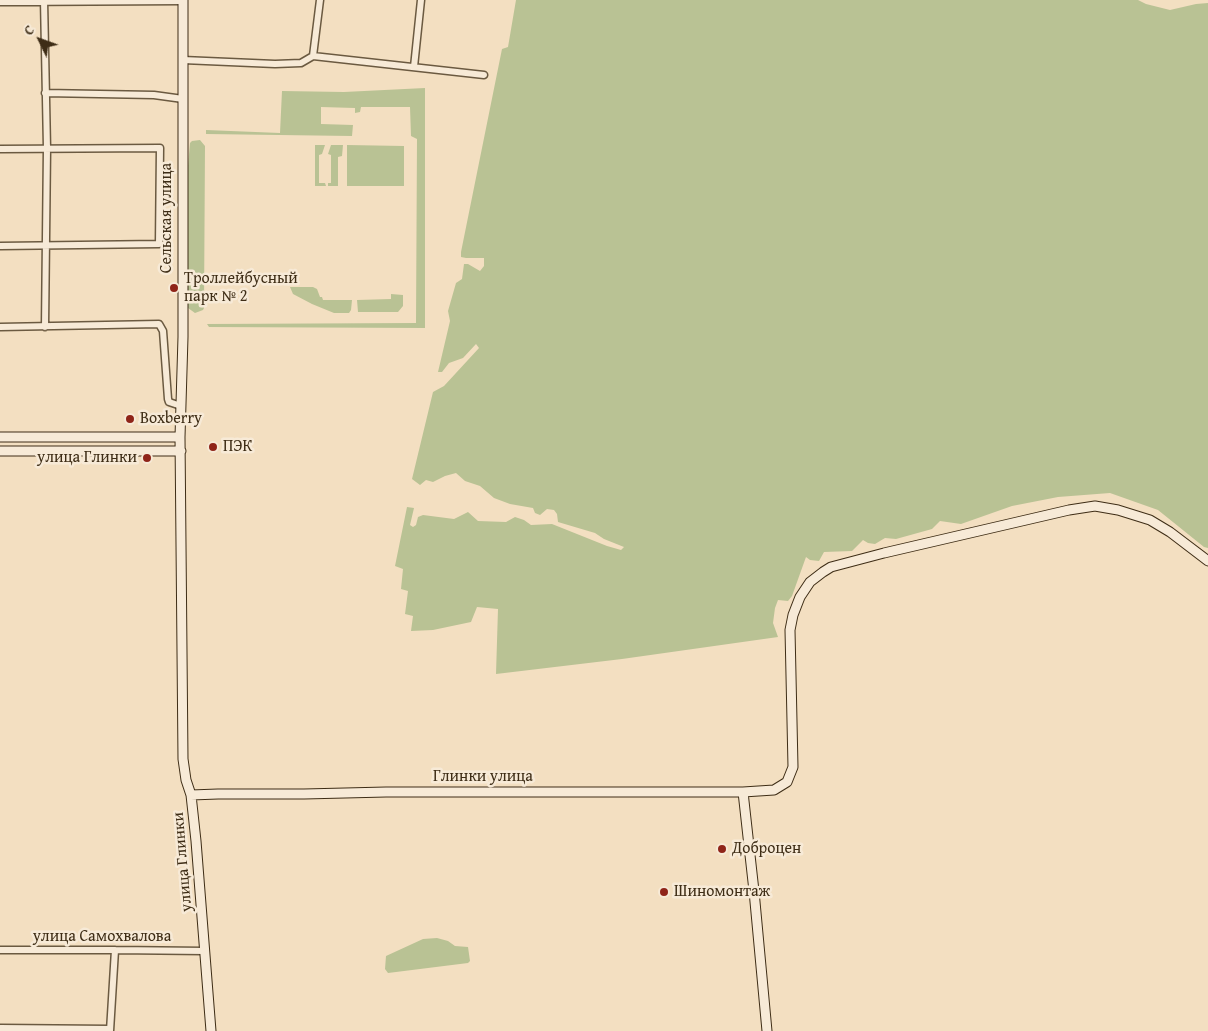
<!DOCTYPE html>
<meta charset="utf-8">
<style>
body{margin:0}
#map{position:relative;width:1208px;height:1031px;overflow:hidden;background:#f3dfc1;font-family:"Gentium Book Plus",serif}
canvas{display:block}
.north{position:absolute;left:15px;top:15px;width:50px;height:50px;-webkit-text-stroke:4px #f7ead7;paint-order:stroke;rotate:312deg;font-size:14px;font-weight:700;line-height:20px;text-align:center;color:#3e2d16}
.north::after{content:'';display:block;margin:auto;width:18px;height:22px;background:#3e2d16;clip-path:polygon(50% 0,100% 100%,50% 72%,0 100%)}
</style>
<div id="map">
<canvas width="1208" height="1031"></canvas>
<div class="north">С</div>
</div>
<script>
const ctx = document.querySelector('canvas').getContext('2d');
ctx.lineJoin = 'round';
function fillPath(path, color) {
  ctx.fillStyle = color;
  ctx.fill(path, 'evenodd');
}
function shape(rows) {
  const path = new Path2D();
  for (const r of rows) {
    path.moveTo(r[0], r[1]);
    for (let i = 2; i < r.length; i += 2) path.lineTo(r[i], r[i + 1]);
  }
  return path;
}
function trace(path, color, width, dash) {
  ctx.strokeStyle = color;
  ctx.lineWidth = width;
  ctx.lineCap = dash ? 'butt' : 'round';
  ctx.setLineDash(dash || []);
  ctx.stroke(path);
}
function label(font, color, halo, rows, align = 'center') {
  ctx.font = font + ' "Gentium Book Plus",serif';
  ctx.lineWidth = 5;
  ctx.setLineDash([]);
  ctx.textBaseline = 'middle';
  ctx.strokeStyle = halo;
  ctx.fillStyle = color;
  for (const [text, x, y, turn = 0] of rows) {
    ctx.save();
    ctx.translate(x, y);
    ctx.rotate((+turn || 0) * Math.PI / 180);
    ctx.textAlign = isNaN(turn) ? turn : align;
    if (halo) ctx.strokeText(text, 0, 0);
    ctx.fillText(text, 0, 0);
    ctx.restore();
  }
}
fillPath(shape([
 [516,0,1138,0,1146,4,1170,10,1196,4,1208,3,1208,548,1204,547,1158,510,1110,493,1058,497,1012,506,961,524,940,521,932,529,896,539,885,538,875,544,868,543,863,540,852,551,824,552,819,561,810,560,806,557,792,596,788,601,778,600,775,608,773,623,778,637,622,659,496,674,498,609,477,607,471,622,433,630,411,631,413,616,405,614,408,591,401,589,403,569,395,566,407,507,414,508,410,525,413,527,416,525,418,517,423,515,454,519,468,512,478,521,506,522,515,517,524,520,531,525,552,524,607,546,621,550,624,547,604,539,595,533,558,522,557,514,554,510,547,509,540,515,535,513,533,508,510,504,494,498,480,486,465,481,456,473,445,476,433,482,426,480,420,485,412,479,433,392,444,386,479,348,476,344,463,358,449,363,442,372,438,372,450,321,448,311,456,283,462,279,464,264,468,264,480,271,484,266,484,258,466,258,461,257,461,252,502,49,508,47],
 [425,88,425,328,209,327,207,324,416,323,417,139,411,136,410,107,361,107,360,112,355,113,355,108,321,107,321,124,353,125,352,136,206,134,206,130,280,133,282,91,344,92],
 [200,140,205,146,204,308,203,310,195,313,188,308,187,177,190,143,192,141],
 [315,145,325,145,322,154,319,155,319,183,325,183,326,186,315,186],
 [331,145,343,145,342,156,338,157,338,186,328,186,328,183,331,183,331,155,328,154],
 [347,145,404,146,404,186,347,186],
 [290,287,313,287,317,289,320,297,322,297,323,300,352,300,351,310,349,313,334,313,312,304,293,294],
 [391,294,403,295,403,306,398,312,358,312,357,300,391,299],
 [437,938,448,941,455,946,468,947,470,961,468,963,388,973,385,969,386,956,423,939]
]), '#b9c294');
const minor = shape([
 [44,0,47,148,45,327],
 [0,2,183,1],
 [313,56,320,0],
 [183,60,275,64,301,63,313,56,484,75],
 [414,67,421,0],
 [45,93,154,95,183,99],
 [0,149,160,148,159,244,0,246],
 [0,327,159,324,163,331,168,399,169,402,181,406],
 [0,950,115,950,205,951],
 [0,1028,110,1029],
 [110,1031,115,950]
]);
const secondary = shape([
 [183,0,183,337,180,437,183,759,186,780,191,795,196,841,211,1031],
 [0,437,180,437],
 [0,451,181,451],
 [743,792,754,891,767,1031],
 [191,795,218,794,304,794,386,792,743,792,774,790,787,782,793,767,790,630,793,615,800,597,810,582,823,572,831,567,884,553,1069,510,1095,506,1118,510,1150,520,1170,532,1208,561]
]);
trace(minor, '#6b5a41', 9);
trace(secondary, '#3e2d16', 11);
trace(minor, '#f7ead7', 6);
trace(secondary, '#f7ead7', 9);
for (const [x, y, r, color] of [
 [174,288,5,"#8f2418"],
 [130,419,5,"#8f2418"],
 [213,447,5,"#8f2418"],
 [147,458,5,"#8f2418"],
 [722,849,5,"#8f2418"],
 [664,892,5,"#8f2418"]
]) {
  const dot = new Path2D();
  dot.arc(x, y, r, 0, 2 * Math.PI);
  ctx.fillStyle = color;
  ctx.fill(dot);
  trace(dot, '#f7ead7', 2);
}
label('16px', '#3e2d16', '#f7ead7', [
 ["Сельская улица",167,218,-90],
 ["Глинки улица",483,777],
 ["улица Глинки",183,862,-95],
 ["улица Самохвалова",102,937]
]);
label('16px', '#3e2d16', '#f7ead7', [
 ["Троллейбусный",184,279],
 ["парк № 2",184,297],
 ["Boxberry",140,419],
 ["ПЭК",223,447],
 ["улица Глинки",137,458,"right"],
 ["Доброцен",732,849],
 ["Шиномонтаж",674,892]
], 'left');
</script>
